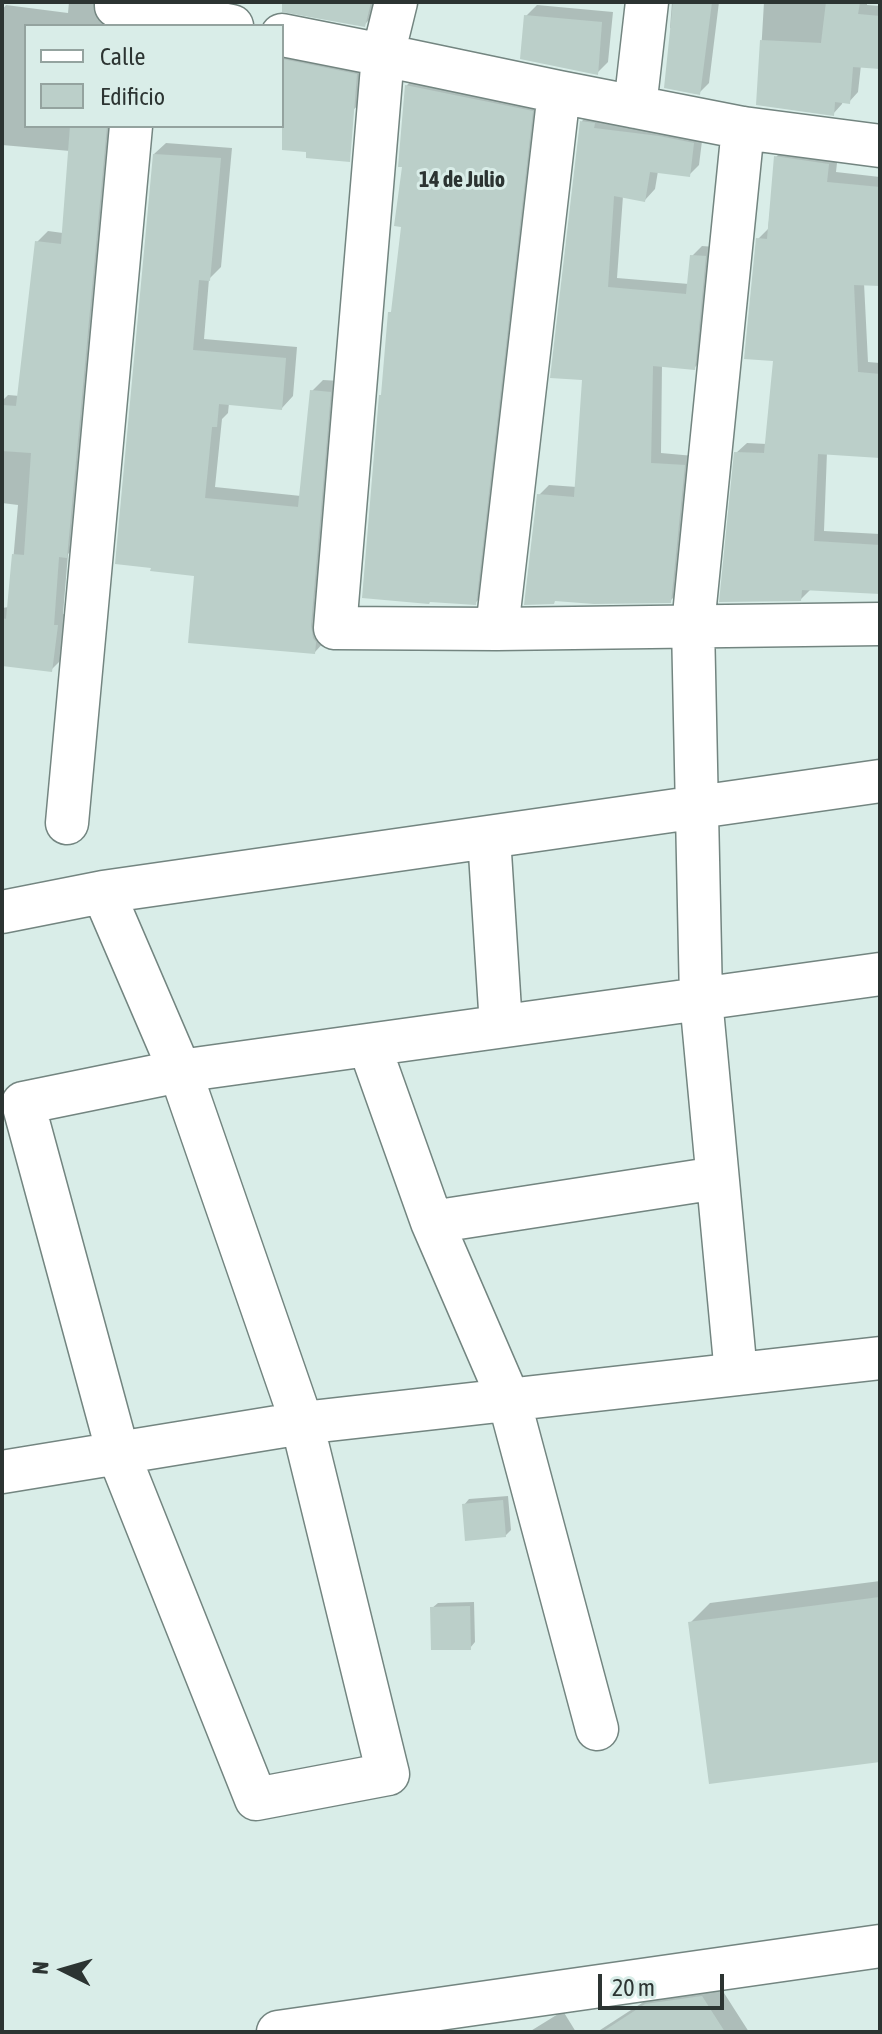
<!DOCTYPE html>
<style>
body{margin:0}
#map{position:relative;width:882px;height:2034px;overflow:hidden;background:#d9ede8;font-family:"Asap Condensed",sans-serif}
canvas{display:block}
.frame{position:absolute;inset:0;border:4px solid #2c3432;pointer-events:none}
.legend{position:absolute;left:24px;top:24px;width:260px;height:104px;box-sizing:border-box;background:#d9ede8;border:2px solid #94a39f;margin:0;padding:10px 14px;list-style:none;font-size:24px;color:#2c3432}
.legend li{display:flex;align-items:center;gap:16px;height:40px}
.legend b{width:40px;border:2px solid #94a39f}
.north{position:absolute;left:24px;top:1930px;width:80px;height:80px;-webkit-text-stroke:6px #d9ede8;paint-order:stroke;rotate:275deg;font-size:22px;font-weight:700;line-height:32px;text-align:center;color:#2c3432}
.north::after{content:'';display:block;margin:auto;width:28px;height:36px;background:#2c3432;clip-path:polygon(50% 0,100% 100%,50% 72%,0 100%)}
.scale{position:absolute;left:598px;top:1974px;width:126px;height:36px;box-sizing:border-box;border:4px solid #2c3432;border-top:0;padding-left:10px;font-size:24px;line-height:28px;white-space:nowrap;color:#2c3432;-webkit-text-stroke:6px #d9ede8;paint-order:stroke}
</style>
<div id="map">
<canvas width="882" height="2034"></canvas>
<div class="frame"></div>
<ul class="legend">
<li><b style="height:10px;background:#fff"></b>Calle</li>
<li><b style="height:22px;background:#bbcfc9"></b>Edificio</li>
</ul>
<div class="north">N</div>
<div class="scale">20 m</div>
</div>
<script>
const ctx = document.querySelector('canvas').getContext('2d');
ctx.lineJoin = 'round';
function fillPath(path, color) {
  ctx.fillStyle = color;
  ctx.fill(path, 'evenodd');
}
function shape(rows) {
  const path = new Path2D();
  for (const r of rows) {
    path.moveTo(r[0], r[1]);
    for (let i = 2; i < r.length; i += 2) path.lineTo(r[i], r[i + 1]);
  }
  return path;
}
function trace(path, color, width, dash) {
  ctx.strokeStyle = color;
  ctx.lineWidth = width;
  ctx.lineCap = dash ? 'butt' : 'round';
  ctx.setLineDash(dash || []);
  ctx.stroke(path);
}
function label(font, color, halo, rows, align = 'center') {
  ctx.font = font + ' "Asap Condensed",sans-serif';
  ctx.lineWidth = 6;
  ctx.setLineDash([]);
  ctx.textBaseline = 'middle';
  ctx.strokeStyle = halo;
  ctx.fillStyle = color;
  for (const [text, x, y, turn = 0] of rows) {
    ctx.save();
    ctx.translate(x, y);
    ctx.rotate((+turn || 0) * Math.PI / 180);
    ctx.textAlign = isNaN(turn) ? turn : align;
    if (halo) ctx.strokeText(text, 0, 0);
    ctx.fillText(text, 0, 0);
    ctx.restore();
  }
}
fillPath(shape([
 [69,2,104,2,110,12,109,26,26,26,26,126,116,126,77,545,68,554,63,614,68,615,62,659,51,670,2,664,2,608,9,607,18,505,2,503,2,401,8,395,20,396,37,242,48,231,63,233,70,151,2,145,2,10,6,5,68,13],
 [283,2,377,2,374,15,364,25],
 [672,2,719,2,709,83,699,93,672,29,670,28],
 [764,2,867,2,867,5,880,6,880,67,861,65,858,92,849,102,843,101,842,104,833,114,758,104],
 [537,5,613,12,608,62,597,73,526,16],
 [282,54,365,66,362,102,353,110,282,102],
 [417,76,542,101,485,593,475,603,431,600,383,394,390,313,394,309,404,226,406,86],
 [592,111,703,133,699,165,689,175,658,171,655,189,645,200,623,196,617,278,689,284,692,256,702,246,715,247,704,358,694,368,662,365,661,453,694,456,681,590,670,601,539,495,549,485,577,487,585,378,582,121],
 [166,143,232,148,221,267,209,279,204,339,297,347,293,396,282,408,229,403,228,413,222,419,215,487,301,496,312,391,323,380,341,381,326,640,315,652,196,574,154,154],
 [786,147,838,154,836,172,880,177,880,284,864,283,868,362,880,363,880,456,827,452,824,531,880,534,880,592,812,588,801,599,736,453,747,443,767,444,776,359,758,239,768,229,776,157],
 [508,1496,511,1530,505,1536,464,1505,469,1499],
 [880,1581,880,1760,690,1623,710,1603],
 [474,1602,475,1642,470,1648,432,1608,438,1603],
 [717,1982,749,2032,597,2032,662,1990],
 [563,2011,576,2032,529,2032]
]), '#0003');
fillPath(shape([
 [282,2,371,2,365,27,282,12],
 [673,2,712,2,700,95,664,88],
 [826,2,860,2,858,14,880,16,880,69,853,67,850,104,835,102,834,116,756,105,760,40,821,43],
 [524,15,602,22,598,75,520,59],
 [282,59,357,74,350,162,306,158,306,152,282,150],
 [405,85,533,111,476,605,430,602,429,604,362,598,379,395,381,395,388,312,391,312,401,227,394,226,402,167,398,167],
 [580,121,595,123,594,128,659,136,694,143,690,177,650,172,645,202,614,196,608,287,686,294,690,255,706,256,695,370,653,366,651,463,685,465,671,603,594,604,555,601,554,604,524,605,537,494,574,497,582,380,550,378],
 [70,126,107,126,67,558,59,557,54,625,58,625,52,672,2,666,2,618,6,619,12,554,24,555,31,453,2,451,2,405,16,406,35,241,61,244],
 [153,154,221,158,210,281,199,280,193,350,286,358,282,410,219,404,217,427,212,427,205,498,298,507,310,390,331,392,311,626,313,638,316,642,315,654,188,643,194,576,150,571,151,568,115,564],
 [774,156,829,164,827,182,880,187,880,286,854,285,858,372,880,374,880,458,818,454,814,541,880,545,880,594,802,590,801,601,719,602,734,452,764,453,773,361,744,359,756,238,767,239],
 [503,1500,506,1537,465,1541,462,1504],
 [880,1597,880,1762,709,1784,688,1622],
 [470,1606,471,1650,431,1650,430,1607],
 [702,1996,725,2032,602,2032,645,2004]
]), '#bbcfc9');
const minor = shape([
 [116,2,116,6,141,11,180,16,232,26],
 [396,2,383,55,335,628,497,629,880,624],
 [282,35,383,55,559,92,743,128,880,146],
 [635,107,647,2],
 [497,629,559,92],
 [67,823,131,126],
 [489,837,501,1026],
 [103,892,180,1071,302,1423,388,1774,256,1799,118,1453,23,1103,180,1071,880,974],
 [2,912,103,892,880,781],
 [369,1045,432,1222,509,1400,597,1729],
 [432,1222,717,1178],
 [736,1374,701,999,693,625,743,128],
 [2,1472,302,1423,880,1358],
 [278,2032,880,1946]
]);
trace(minor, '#738580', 45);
trace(minor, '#fff', 42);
label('bold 22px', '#2c3432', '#d9ede8', [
 ["14 de Julio",462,180]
]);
</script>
